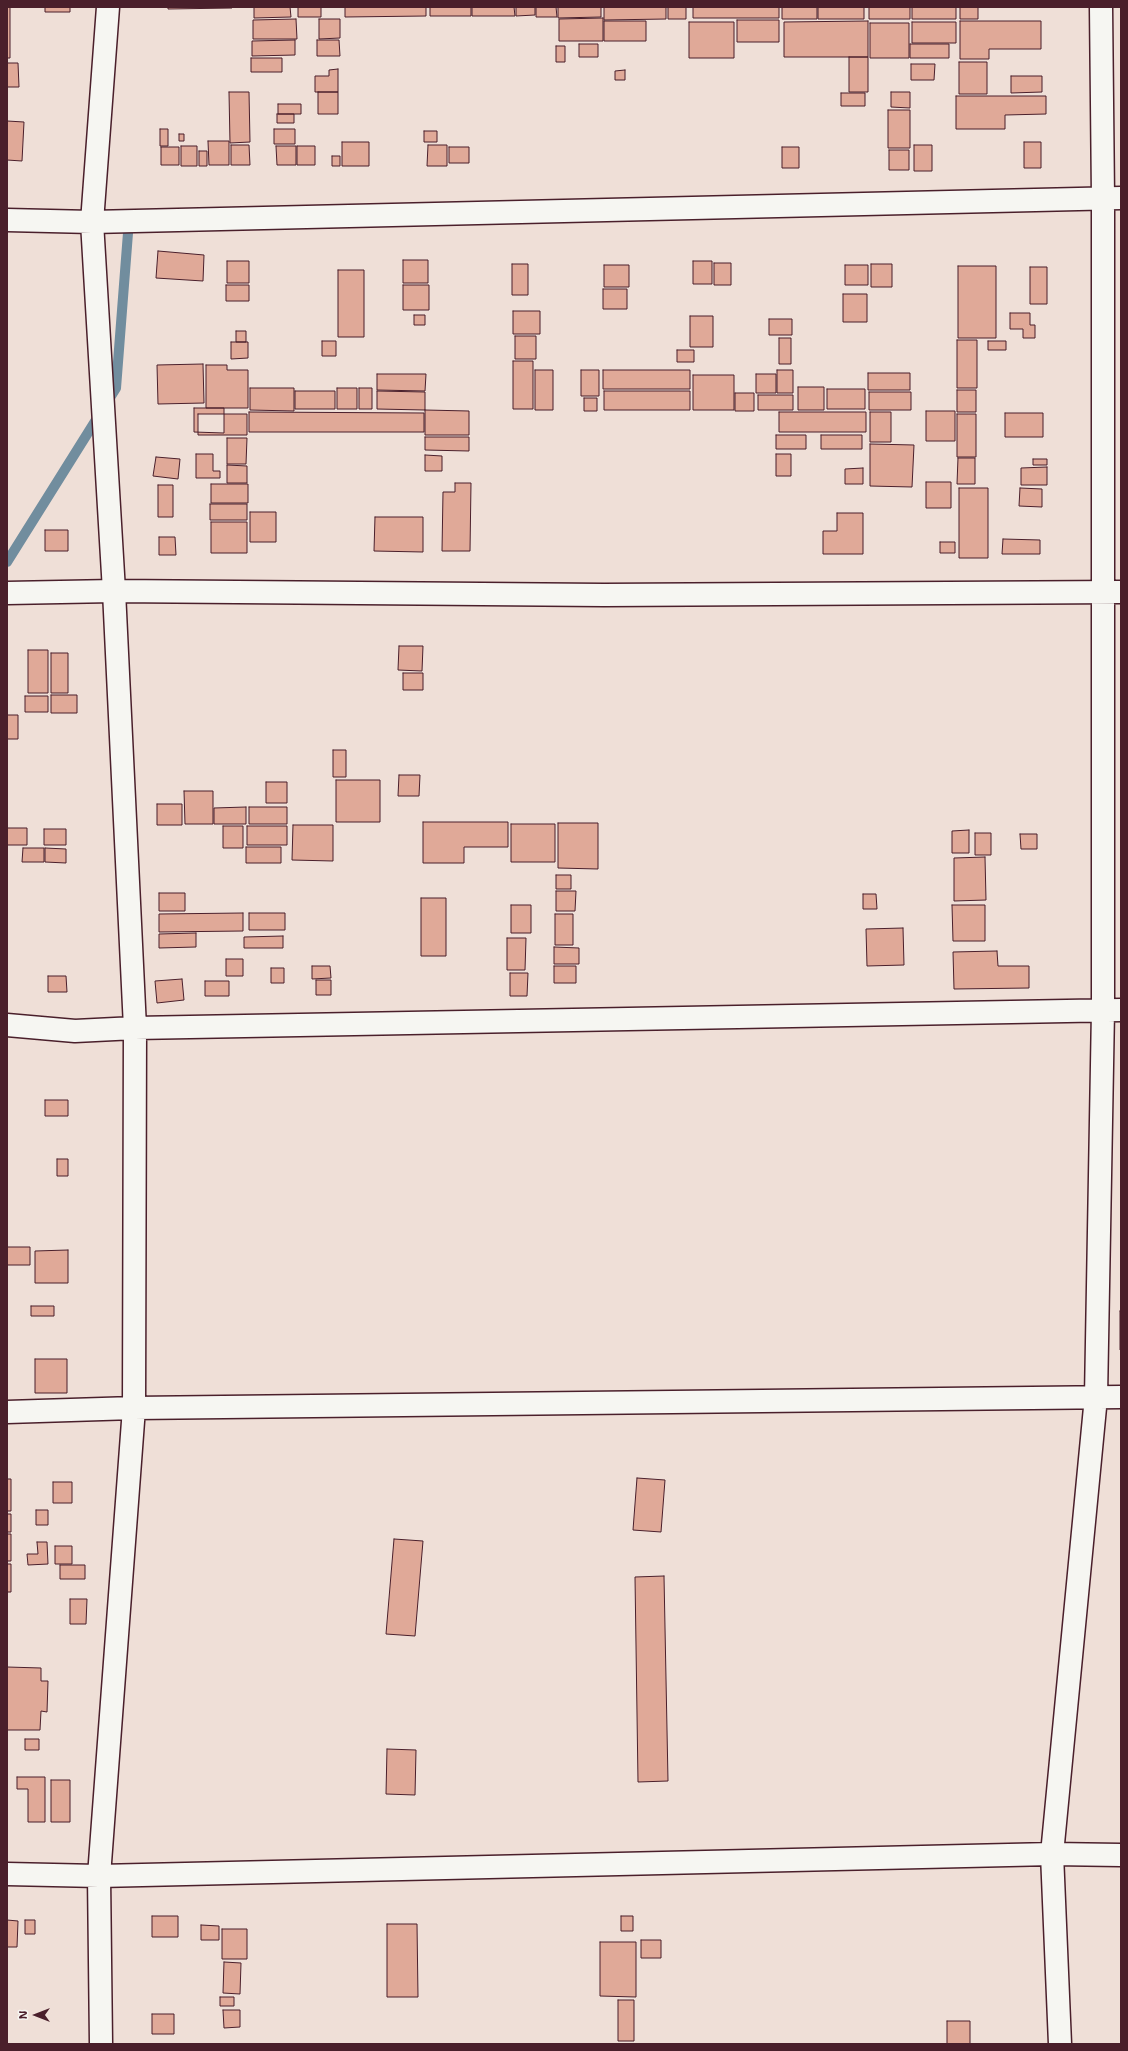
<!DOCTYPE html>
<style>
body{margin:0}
#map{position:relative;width:1128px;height:2051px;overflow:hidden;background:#efdfd7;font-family:"Shantell Sans",sans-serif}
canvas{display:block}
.frame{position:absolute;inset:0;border:8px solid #4a1f2b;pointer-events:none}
.north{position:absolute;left:16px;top:1995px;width:40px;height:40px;-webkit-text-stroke:3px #f6f6f2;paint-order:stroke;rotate:270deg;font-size:11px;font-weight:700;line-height:16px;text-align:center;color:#4a1f2b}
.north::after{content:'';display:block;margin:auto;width:14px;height:18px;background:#4a1f2b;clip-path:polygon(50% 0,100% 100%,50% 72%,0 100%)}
</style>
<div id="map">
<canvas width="1128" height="2051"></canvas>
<div class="frame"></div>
<div class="north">N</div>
</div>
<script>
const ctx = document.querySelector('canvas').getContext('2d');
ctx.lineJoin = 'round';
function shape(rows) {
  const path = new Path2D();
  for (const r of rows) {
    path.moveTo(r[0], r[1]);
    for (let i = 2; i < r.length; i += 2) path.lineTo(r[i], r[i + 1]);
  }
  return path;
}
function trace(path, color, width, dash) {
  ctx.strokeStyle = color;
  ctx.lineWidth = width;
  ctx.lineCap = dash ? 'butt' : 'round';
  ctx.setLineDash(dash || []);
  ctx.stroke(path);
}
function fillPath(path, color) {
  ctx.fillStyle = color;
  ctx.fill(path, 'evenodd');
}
trace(shape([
 [7,562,116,388,129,220]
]), '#718d9e', 10);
const building = shape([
 [7,7,10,7,10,58,7,58,7,7],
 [45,7,70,7,70,12,45,12,45,7],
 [168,7,232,7,232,8,168,9,168,7],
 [254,7,290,7,291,17,254,18,254,7],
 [298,7,321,7,321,17,298,17,298,7],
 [345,7,426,7,426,16,345,17,345,7],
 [430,7,471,7,471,16,430,16,430,7],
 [472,7,514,7,515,16,472,16,472,7],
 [516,7,535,7,535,15,516,16,516,7],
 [536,7,556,7,557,17,536,17,536,7],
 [558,7,601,7,601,17,558,18,558,7],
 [604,7,666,7,666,19,604,20,604,7],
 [668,7,686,7,686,19,668,19,668,7],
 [693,7,779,7,779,18,693,18,693,7],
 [782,7,817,7,817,19,782,19,782,7],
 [818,7,864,7,864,19,818,19,818,7],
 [869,7,910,7,910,19,869,19,869,7],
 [912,7,956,7,956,19,912,19,912,7],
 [960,7,978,7,978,19,960,19,960,7],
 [603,18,603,41,559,41,559,19,603,18],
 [296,19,297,39,253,39,253,20,296,19],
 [319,19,340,19,340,38,319,39,319,19],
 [737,20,779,20,779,42,737,42,737,20],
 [604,21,646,21,646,41,604,41,604,21],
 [868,21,868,57,784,57,784,22,868,21],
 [960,21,1041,21,1041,49,989,49,989,59,960,59,960,21],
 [689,22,734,22,734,58,689,58,689,22],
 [912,22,956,22,956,43,912,43,912,22],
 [870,23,909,23,909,58,870,58,870,23],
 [295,40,295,55,252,56,252,41,295,40],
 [317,40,339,40,340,56,317,56,317,40],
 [579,44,598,44,598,57,579,57,579,44],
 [910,44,949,44,949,58,910,58,910,44],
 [556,46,565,46,565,62,556,62,556,46],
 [849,57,868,57,868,92,849,92,849,57],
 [251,58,282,58,282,72,251,72,251,58],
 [959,62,987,62,987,94,959,94,959,62],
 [7,63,18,63,19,87,7,87,7,63],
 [911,64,935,64,934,80,911,80,911,64],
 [338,69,338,92,315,92,315,76,329,76,329,70,338,69],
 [625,70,625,80,615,80,615,71,625,70],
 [1011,76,1042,76,1042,92,1011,93,1011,76],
 [229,92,249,92,250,142,230,143,229,92],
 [318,92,338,92,338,114,318,114,318,92],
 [891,92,910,92,910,108,891,107,891,92],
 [841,93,865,93,865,106,841,106,841,93],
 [956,96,1046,96,1046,114,1005,115,1005,129,956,129,956,96],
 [278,104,301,104,301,114,278,114,278,104],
 [888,110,910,110,910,148,888,148,888,110],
 [277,114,294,114,294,123,277,123,277,114],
 [7,121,24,122,22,161,7,160,7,121],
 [160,129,168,129,168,146,160,146,160,129],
 [274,129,295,129,295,144,274,144,274,129],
 [424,131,437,131,437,142,424,142,424,131],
 [179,134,184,134,184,141,179,141,179,134],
 [208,141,229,141,229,165,209,165,208,141],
 [342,142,369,142,369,166,342,166,342,142],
 [1024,142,1041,142,1041,168,1024,168,1024,142],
 [231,145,249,145,250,165,231,165,231,145],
 [428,145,447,145,447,166,427,166,428,145],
 [914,145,932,145,932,171,914,171,914,145],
 [181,146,197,146,197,166,181,166,181,146],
 [276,146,296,146,296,165,277,165,276,146],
 [297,146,315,146,315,165,297,165,297,146],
 [161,147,179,147,179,165,161,165,161,147],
 [449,147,469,147,469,163,449,163,449,147],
 [782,147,799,147,799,168,782,168,782,147],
 [889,150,909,150,909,170,889,170,889,150],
 [199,151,207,151,207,166,199,166,199,151],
 [332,156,340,156,340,166,332,166,332,156],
 [158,251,204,255,203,281,156,278,158,251],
 [403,260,428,260,428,283,403,283,403,260],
 [227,261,249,261,249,283,227,283,227,261],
 [693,261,712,261,712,284,693,284,693,261],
 [714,263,731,263,731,285,714,285,714,263],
 [512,264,528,264,528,295,512,295,512,264],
 [871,264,892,264,892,287,871,287,871,264],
 [604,265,629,265,629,287,604,287,604,265],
 [845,265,868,265,868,285,845,285,845,265],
 [958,266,996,266,996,338,958,338,958,266],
 [1030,267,1047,267,1047,304,1030,304,1030,267],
 [338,270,364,270,364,337,338,337,338,270],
 [226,285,249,285,249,301,226,301,226,285],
 [403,285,429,285,429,310,403,310,403,285],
 [603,289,627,289,627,309,603,309,603,289],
 [843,294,867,294,867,322,843,322,843,294],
 [513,311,540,311,540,334,513,334,513,311],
 [1010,313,1030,313,1030,325,1035,325,1035,338,1023,338,1023,329,1010,329,1010,313],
 [414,315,425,315,425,325,414,325,414,315],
 [690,316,713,316,713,347,690,347,690,316],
 [769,319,792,319,792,335,769,335,769,319],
 [236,331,246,331,246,342,236,342,236,331],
 [515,336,536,336,536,359,515,359,515,336],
 [779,338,791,338,791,364,779,364,779,338],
 [957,340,977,340,977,388,957,388,957,340],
 [322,341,336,341,336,356,322,356,322,341],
 [988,341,1006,341,1006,350,988,350,988,341],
 [231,342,248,342,248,358,231,359,231,342],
 [677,350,694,350,694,362,677,362,677,350],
 [513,361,533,361,533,409,513,409,513,361],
 [203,364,204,403,158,404,157,365,203,364],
 [206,365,227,365,227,370,248,370,248,408,206,408,206,365],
 [535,370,553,370,553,410,535,410,535,370],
 [581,370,599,370,599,396,581,396,581,370],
 [603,370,690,370,690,389,603,389,603,370],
 [777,370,793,370,793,393,777,393,777,370],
 [868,373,910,373,910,390,868,390,868,373],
 [377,374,426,374,425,391,377,390,377,374],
 [756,374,776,374,776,393,756,393,756,374],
 [693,375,734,375,734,410,693,410,693,375],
 [798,387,824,387,824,410,798,410,798,387],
 [250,388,294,388,294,411,250,410,250,388],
 [337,388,357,388,357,409,337,409,337,388],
 [359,388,372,388,372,409,359,409,359,388],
 [827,389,865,389,865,409,827,409,827,389],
 [957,390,976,390,976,412,957,412,957,390],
 [295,391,335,391,335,409,295,409,295,391],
 [377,391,425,392,425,410,377,409,377,391],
 [604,391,690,391,690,410,604,410,604,391],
 [869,392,911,392,911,410,869,410,869,392],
 [735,393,754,393,754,411,735,411,735,393],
 [758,395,793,395,793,410,758,410,758,395],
 [584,398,597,398,597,411,584,411,584,398],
 [194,408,224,408,224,433,194,432,194,408],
 [425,410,469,411,469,435,425,435,425,410],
 [926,411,955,411,955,441,926,441,926,411],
 [249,412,424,413,424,432,249,432,249,412],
 [779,412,866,412,866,432,779,432,779,412],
 [870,412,891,412,891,442,870,442,870,412],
 [1005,413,1043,413,1043,437,1005,437,1005,413],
 [198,414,247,414,247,435,198,435,198,414],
 [957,414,976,414,976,457,957,457,957,414],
 [776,435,806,435,806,449,776,449,776,435],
 [821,435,862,435,862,449,821,449,821,435],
 [425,437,469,437,469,451,425,450,425,437],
 [227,438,247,438,246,464,227,464,227,438],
 [870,444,914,445,912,487,870,486,870,444],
 [196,454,213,454,213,471,220,471,220,478,196,478,196,454],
 [776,454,791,454,791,476,776,476,776,454],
 [425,455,442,456,442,471,425,471,425,455],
 [156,457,180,459,178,479,153,476,156,457],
 [958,458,975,458,975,484,957,484,958,458],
 [1033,459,1047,459,1047,465,1033,465,1033,459],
 [227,465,247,466,247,483,227,483,227,465],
 [1047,467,1047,485,1021,485,1021,468,1047,467],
 [863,468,863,484,845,484,845,469,863,468],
 [926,482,951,482,951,508,926,508,926,482],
 [455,483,471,483,470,551,442,551,443,492,455,492,455,483],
 [211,484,248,484,248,503,211,503,211,484],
 [158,485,173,485,173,517,158,517,158,485],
 [959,488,988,488,988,558,959,558,959,488],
 [1020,488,1042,489,1042,507,1019,506,1020,488],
 [210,504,247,504,247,520,210,520,210,504],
 [250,512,276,512,276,542,250,542,250,512],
 [837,513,863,513,863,554,823,554,823,531,837,531,837,513],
 [375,517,423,517,423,552,374,551,375,517],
 [211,522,247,522,247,553,211,553,211,522],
 [45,530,68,530,68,551,45,551,45,530],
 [159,537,175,537,176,555,159,555,159,537],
 [1003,539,1040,540,1040,554,1002,554,1003,539],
 [940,542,955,542,955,553,940,553,940,542],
 [399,646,423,646,422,671,398,670,399,646],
 [28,650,48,650,48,693,28,693,28,650],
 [51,653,68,653,68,693,51,693,51,653],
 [403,673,423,673,423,690,403,690,403,673],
 [51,695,77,695,77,713,51,713,51,695],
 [25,696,48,696,48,712,25,712,25,696],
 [7,715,18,715,18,739,7,739,7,715],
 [333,750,346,750,346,777,333,777,333,750],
 [399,775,420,775,419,796,398,796,399,775],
 [336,780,380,780,380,822,336,822,336,780],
 [266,782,287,782,287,803,266,803,266,782],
 [184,791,213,791,213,824,185,824,184,791],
 [157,804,182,804,182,825,157,825,157,804],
 [246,807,246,824,214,824,214,808,246,807],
 [249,807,287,807,287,824,249,824,249,807],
 [423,822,508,822,508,847,464,847,464,863,423,863,423,822],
 [558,823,598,823,598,869,558,868,558,823],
 [511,824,555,824,555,862,511,862,511,824],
 [293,825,333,825,333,861,292,860,293,825],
 [223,826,243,826,243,848,223,848,223,826],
 [247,826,287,826,287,845,247,845,247,826],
 [7,828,27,828,27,845,7,845,7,828],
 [44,829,66,829,66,845,44,845,44,829],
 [969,830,969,853,952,853,952,831,969,830],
 [975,833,991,833,991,855,975,855,975,833],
 [1020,834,1037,834,1037,849,1021,849,1020,834],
 [246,847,281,847,281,863,246,863,246,847],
 [23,848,44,848,44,862,22,862,23,848],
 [45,848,66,849,66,863,45,862,45,848],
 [985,857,986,900,954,901,954,858,985,857],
 [556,875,571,875,571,889,556,889,556,875],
 [556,891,576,891,575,911,556,911,556,891],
 [159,893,185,893,185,911,159,911,159,893],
 [863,894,876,894,877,909,863,909,863,894],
 [421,898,446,898,446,956,421,956,421,898],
 [511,905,531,905,531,933,511,933,511,905],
 [952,905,985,905,985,941,953,941,952,905],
 [243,913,243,931,159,932,159,914,243,913],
 [249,913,285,913,285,930,249,930,249,913],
 [555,914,573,914,573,945,555,945,555,914],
 [903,928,904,965,867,966,866,929,903,928],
 [196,933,196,947,159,948,159,934,196,933],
 [283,936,283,948,244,948,244,937,283,936],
 [507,938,526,938,525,970,507,970,507,938],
 [554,947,579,948,579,964,554,964,554,947],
 [997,951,998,966,1029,966,1029,988,954,989,953,952,997,951],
 [226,959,243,959,243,976,226,976,226,959],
 [312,966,330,966,331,978,312,979,312,966],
 [554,966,576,966,576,983,554,983,554,966],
 [271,968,284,968,284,983,271,983,271,968],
 [510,973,528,973,527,996,510,996,510,973],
 [48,976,66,976,67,992,48,992,48,976],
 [182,979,184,1000,157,1003,155,981,182,979],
 [316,980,331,980,331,995,316,995,316,980],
 [205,981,229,981,229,996,205,996,205,981],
 [45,1100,68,1100,68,1116,45,1116,45,1100],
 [57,1159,68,1159,68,1176,57,1176,57,1159],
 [7,1247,30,1247,30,1265,7,1265,7,1247],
 [68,1250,68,1283,35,1283,35,1251,68,1250],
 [31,1306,54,1306,54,1316,31,1316,31,1306],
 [1120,1311,1121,1311,1121,1350,1120,1350,1120,1311],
 [35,1359,67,1359,67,1393,35,1393,35,1359],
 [637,1478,665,1480,661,1532,633,1530,637,1478],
 [7,1479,11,1479,11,1511,7,1511,7,1479],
 [53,1482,72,1482,72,1503,53,1503,53,1482],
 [36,1510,48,1510,48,1525,36,1525,36,1510],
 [7,1514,11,1514,11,1532,7,1532,7,1514],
 [7,1534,11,1534,11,1561,7,1561,7,1534],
 [394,1539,423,1541,415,1636,386,1634,394,1539],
 [37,1542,47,1542,48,1564,28,1565,27,1554,38,1554,37,1542],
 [55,1546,72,1546,72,1564,55,1564,55,1546],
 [7,1564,11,1564,11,1592,7,1592,7,1564],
 [60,1565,85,1565,85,1579,60,1579,60,1565],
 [664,1576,668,1781,638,1782,635,1577,664,1576],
 [70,1599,87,1599,86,1624,70,1624,70,1599],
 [7,1667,41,1668,41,1681,48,1681,47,1712,41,1711,40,1730,7,1730,7,1667],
 [25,1739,39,1739,39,1750,25,1750,25,1739],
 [387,1749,416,1750,415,1795,386,1794,387,1749],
 [17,1777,45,1777,45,1822,28,1822,28,1789,17,1789,17,1777],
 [51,1780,70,1780,70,1822,51,1822,51,1780],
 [152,1916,178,1916,178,1937,152,1937,152,1916],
 [621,1916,633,1916,633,1931,621,1931,621,1916],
 [7,1920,18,1921,17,1947,7,1947,7,1920],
 [25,1920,35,1920,35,1934,25,1934,25,1920],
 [387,1924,417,1924,418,1997,387,1997,387,1924],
 [201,1925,219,1926,219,1940,201,1940,201,1925],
 [222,1929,247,1929,247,1959,222,1959,222,1929],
 [641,1940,661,1940,661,1958,641,1958,641,1940],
 [600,1942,636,1942,636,1997,600,1996,600,1942],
 [224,1962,241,1963,240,1994,223,1993,224,1962],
 [220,1997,234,1997,234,2006,220,2006,220,1997],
 [618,2000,634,2000,634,2041,618,2041,618,2000],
 [223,2010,240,2010,240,2027,224,2028,223,2010],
 [152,2014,174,2014,174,2034,152,2034,152,2014],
 [947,2021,970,2021,970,2044,947,2044,947,2021]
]);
fillPath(building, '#e0a998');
trace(building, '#4a1f2b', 1);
const street = shape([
 [7,220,92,222,1121,198],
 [7,593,114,591,604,595,1121,592],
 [7,1025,75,1031,135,1028,1121,1010],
 [7,1412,134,1408,1121,1397],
 [7,1874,99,1876,1052,1854,1121,1855],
 [101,2044,99,1876,134,1408,135,1028,114,591,92,222,108,7],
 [1060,2044,1052,1854,1096,1397,1103,1010,1103,198,1101,7]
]);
trace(street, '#4a1f2b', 25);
trace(street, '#f6f6f2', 22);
</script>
